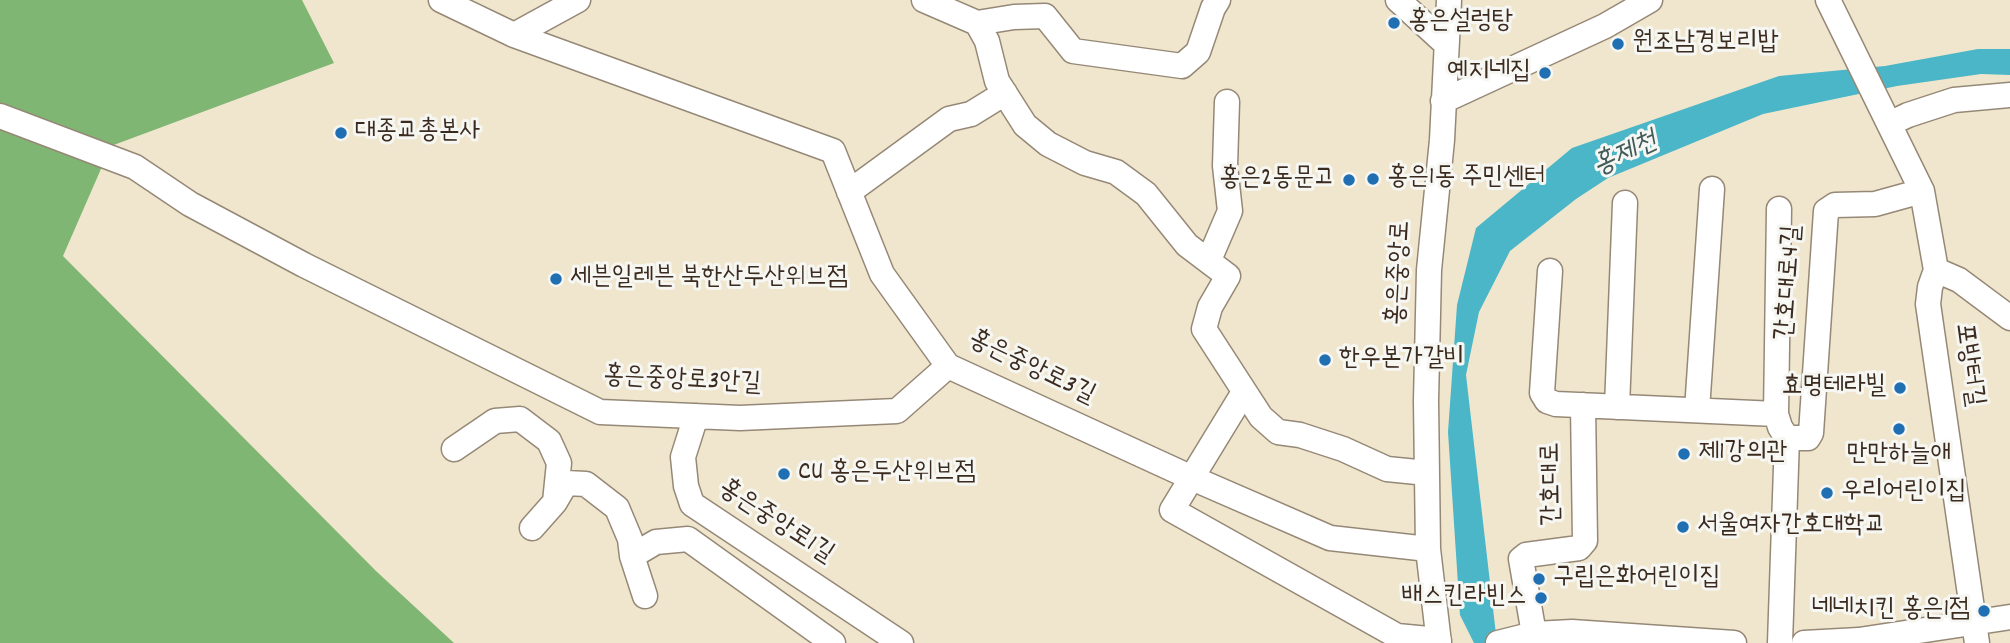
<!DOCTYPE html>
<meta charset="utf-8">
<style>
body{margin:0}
canvas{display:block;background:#f0e6ce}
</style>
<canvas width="2010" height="643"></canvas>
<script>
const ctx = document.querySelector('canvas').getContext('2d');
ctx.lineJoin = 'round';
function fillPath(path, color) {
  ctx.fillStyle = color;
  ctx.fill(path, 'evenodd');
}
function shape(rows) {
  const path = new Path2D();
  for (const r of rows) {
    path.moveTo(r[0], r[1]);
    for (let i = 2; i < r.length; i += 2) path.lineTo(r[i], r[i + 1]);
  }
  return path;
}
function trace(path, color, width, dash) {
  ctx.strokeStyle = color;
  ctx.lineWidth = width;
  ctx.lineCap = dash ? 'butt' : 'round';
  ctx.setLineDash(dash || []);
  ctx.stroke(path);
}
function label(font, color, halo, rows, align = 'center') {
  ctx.font = font + ' Dekko,"Poor Story",sans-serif';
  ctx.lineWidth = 6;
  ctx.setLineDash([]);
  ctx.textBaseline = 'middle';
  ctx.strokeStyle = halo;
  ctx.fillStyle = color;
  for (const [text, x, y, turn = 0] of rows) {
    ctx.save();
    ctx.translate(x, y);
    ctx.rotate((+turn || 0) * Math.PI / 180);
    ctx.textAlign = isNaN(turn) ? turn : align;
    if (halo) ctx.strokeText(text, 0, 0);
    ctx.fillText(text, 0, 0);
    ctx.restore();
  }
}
fillPath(shape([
 [0,0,302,0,334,63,111,146,63,256,376,571,454,643,0,643]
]), '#80b673');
fillPath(shape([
 [1978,49,2010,49,2010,75,1981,74,1897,86,1763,114,1608,178,1576,199,1510,251,1479,312,1466,375,1497,643,1474,643,1460,615,1448,432,1457,305,1476,228,1572,148,1779,76,1885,66]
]), '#4ab6c7');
const minor = shape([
 [441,0,514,35,833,151,882,274,948,366,1192,478,1330,538,1428,549],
 [924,0,977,23,987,41,997,81,1025,125,1048,144,1085,163,1116,172,1146,194,1187,245,1228,276,1210,307,1204,329,1261,417,1278,432,1300,435,1343,449,1387,469,1427,473],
 [1398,0,1446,44],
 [1828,0,1922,191,1936,270,1930,287,1928,304,1977,643],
 [977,23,1014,17,1045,16,1073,51,1182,66,1198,52,1213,8,1218,0],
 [514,35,578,0],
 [1443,101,1605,26,1650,0],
 [0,116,135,167,190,204,304,265,600,412,740,418,897,411,948,366],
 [1889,124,1908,115,1954,100,2010,95],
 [849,192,949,119,971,114,1005,93],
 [1209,260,1230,211,1225,166,1227,102],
 [1936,270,1959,280,2010,318],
 [1550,271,1542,393,1547,401,1556,404,1776,414,1780,427,1787,438,1780,643],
 [1244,392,1172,510,1397,636,1439,640],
 [1617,407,1625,203],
 [1697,410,1712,189],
 [1776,414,1779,209],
 [696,416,683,457,686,486,692,504,901,643],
 [1787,438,1808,438,1811,433,1826,211,1835,205,1875,204,1922,191],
 [454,449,495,421,520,419,549,441,559,463,555,502,566,483,586,484,617,508,630,539,632,556,656,542,688,539,833,643],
 [532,528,555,502],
 [632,556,645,596],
 [1534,634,1521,559,1526,555,1579,548,1585,541,1583,405],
 [1439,643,1428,549,1426,401,1429,270,1442,140,1449,0],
 [1498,643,1534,634,1572,632,1734,643],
 [1804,643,1859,640,2010,617]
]);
trace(minor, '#968876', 27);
trace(minor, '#fff', 24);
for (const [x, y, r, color] of [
 [1394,23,7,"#1f6fb2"],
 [1618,44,7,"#1f6fb2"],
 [1545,73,7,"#1f6fb2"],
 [341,133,7,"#1f6fb2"],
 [1373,179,7,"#1f6fb2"],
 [1349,180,7,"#1f6fb2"],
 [556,279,7,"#1f6fb2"],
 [1325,360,7,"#1f6fb2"],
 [1900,388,7,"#1f6fb2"],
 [1899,429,7,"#1f6fb2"],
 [1684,454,7,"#1f6fb2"],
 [784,474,7,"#1f6fb2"],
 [1827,493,7,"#1f6fb2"],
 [1683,527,7,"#1f6fb2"],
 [1539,579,7,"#1f6fb2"],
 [1541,598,7,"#1f6fb2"],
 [1984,611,7,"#1f6fb2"]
]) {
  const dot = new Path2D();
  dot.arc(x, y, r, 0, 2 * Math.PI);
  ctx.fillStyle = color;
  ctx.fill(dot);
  trace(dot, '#f6f6f2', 2.5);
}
label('26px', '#3b2a1e', '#f6f6f2', [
 ["홍은설렁탕",1408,23],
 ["원조남경보리밥",1632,44],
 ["예지네집",1531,73,"right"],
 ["대종교총본사",355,133],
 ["홍은1동 주민센터",1387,179],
 ["홍은2동문고",1335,180,"right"],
 ["세븐일레븐 북한산두산위브점",570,279],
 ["한우본가갈비",1339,360],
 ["효명테라빌",1886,388,"right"],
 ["제1강의관",1698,454],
 ["만만하늘애",1899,456,"center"],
 ["CU 홍은두산위브점",798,474],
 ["우리어린이집",1841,493],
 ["서울여자간호대학교",1697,527],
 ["구립은화어린이집",1553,579],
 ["배스킨라빈스",1527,598,"right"],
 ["네네치킨 홍은1점",1970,611,"right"]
], 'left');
label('26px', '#3b2a1e', '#f6f6f2', [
 ["홍은중앙로",1401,273,-87],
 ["간호대로4길",1791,283,-86],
 ["포방터길",1967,365,82],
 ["홍은중앙로3길",1031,369,26],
 ["홍은중앙로3안길",682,382,3],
 ["간호대로",1554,484,-91],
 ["홍은중앙로1길",775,523,33]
]);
label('italic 28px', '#405b59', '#f6f6f2', [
 ["홍제천",1626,156,-25]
]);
</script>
